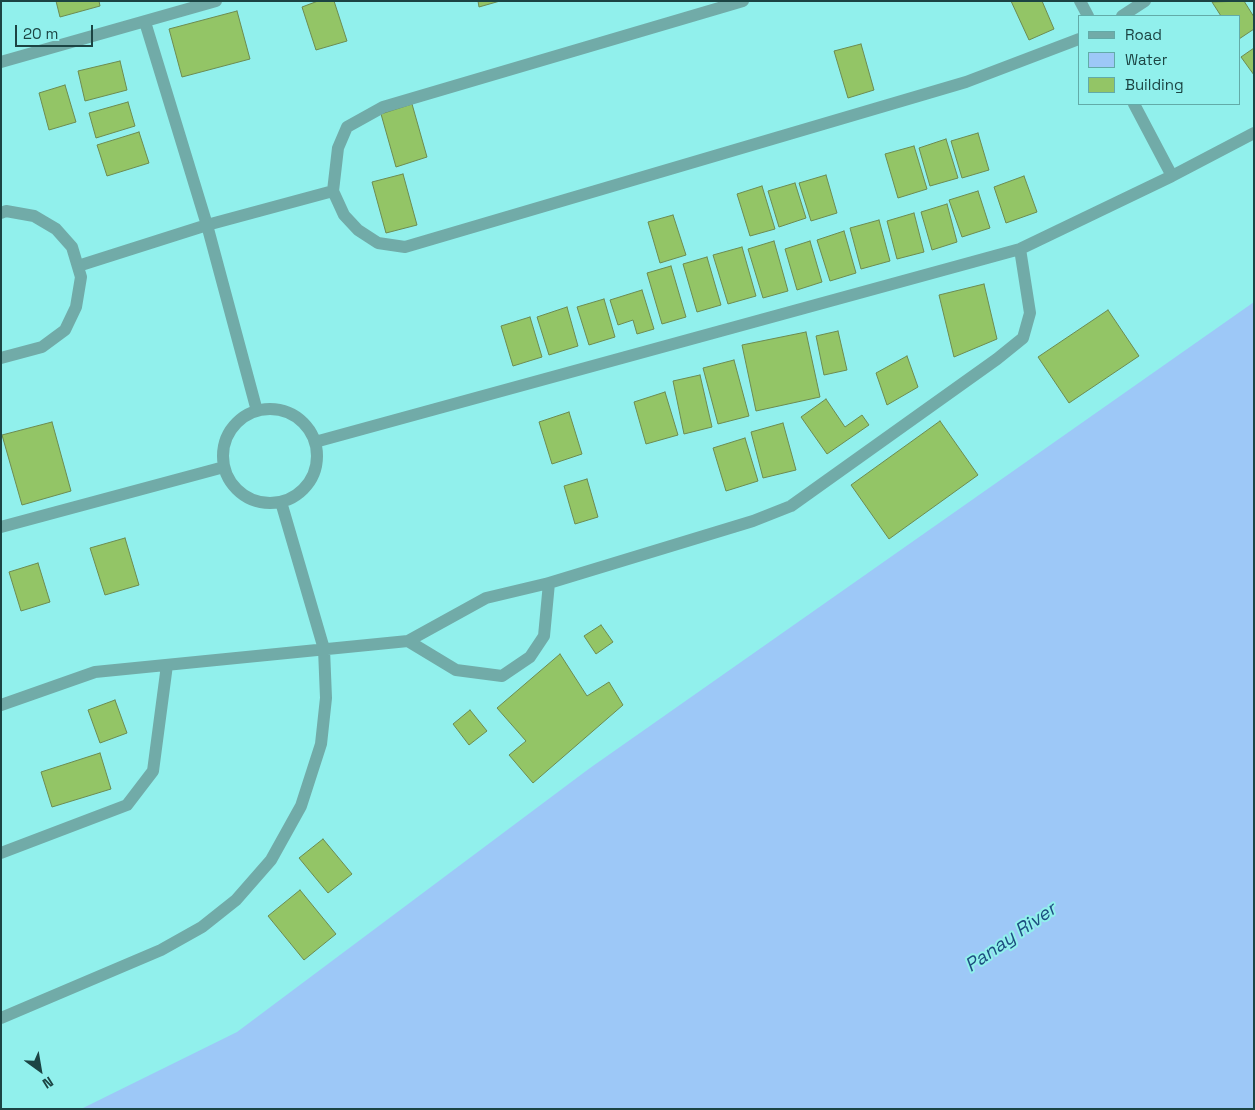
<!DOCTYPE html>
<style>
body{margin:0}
#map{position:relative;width:1255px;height:1110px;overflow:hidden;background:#91f0ec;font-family:"Space Grotesk",sans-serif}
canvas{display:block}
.frame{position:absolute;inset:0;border:2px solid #1c4443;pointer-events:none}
.legend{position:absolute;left:1078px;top:15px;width:162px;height:90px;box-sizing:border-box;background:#91f0ec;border:1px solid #62aba8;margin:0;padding:6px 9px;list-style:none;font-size:15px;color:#1c4443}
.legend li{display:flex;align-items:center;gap:10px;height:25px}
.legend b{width:25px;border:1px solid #62aba8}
.north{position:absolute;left:15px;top:1045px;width:50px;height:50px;-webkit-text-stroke:4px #91f0ec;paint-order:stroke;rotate:148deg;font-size:14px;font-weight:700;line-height:20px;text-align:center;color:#1c4443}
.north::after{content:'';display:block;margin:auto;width:18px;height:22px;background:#1c4443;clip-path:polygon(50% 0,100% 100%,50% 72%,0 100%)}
.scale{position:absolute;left:15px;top:25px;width:78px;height:22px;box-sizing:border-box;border:2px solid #1c4443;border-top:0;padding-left:6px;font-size:15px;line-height:18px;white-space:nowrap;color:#1c4443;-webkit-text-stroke:4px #91f0ec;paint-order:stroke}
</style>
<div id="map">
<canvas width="1255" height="1110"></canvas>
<div class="frame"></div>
<ul class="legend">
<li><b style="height:6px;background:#71aba8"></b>Road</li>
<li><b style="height:14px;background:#9dc8f7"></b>Water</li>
<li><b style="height:14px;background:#93c566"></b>Building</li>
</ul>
<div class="north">N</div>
<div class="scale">20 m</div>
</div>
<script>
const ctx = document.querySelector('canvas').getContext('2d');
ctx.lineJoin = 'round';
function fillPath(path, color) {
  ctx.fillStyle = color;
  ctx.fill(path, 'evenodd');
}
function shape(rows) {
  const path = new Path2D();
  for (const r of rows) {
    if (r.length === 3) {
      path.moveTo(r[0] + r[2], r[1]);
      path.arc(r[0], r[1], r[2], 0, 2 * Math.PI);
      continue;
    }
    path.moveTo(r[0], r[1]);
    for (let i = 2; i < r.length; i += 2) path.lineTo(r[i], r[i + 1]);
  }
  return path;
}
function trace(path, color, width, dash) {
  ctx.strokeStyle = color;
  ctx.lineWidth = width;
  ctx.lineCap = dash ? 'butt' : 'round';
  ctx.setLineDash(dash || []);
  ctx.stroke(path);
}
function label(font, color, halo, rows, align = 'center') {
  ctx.font = font + ' "Space Grotesk",sans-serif';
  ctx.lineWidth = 4;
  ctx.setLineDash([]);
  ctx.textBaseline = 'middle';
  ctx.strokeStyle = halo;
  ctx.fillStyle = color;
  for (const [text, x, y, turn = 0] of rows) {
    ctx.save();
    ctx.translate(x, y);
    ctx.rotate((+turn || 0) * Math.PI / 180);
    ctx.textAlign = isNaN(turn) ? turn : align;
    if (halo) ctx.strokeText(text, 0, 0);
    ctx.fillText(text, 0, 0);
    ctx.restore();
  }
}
fillPath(shape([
 [1254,302,1254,1109,81,1109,237,1032,590,768]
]), '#9dc8f7');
const building = shape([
 [56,1,99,1,100,6,60,17,56,1],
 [318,1,334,1,347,41,316,50,302,7,318,1],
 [478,1,500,1,479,7,478,1],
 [1011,1,1042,1,1054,29,1029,40,1011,1],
 [1244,1,1254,17,1254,29,1239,39,1239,16,1221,16,1212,2,1244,1],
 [237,11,250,59,182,77,169,29,237,11],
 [861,44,874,90,848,98,834,51,861,44],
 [1254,48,1254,75,1241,57,1254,48],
 [120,61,127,90,85,101,78,71,120,61],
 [65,85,76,122,49,130,39,93,65,85],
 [128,102,135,126,96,138,89,113,128,102],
 [412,104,427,157,396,167,381,114,412,104],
 [139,132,149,163,107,176,97,145,139,132],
 [978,133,989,170,962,178,951,141,978,133],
 [946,139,958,178,930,186,919,148,946,139],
 [914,146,927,189,898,198,885,154,914,146],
 [403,174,417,225,386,233,372,182,403,174],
 [826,175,837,213,811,221,799,183,826,175],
 [1024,176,1037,212,1006,223,994,187,1024,176],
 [795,183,806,218,779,227,768,191,795,183],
 [762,186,775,229,750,236,737,194,762,186],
 [978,191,990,228,962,237,949,200,978,191],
 [947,204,957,242,932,250,921,212,947,204],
 [914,213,924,252,897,259,887,221,914,213],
 [673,215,686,255,660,263,648,222,673,215],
 [879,220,890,261,861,269,850,228,879,220],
 [844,231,856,273,830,281,817,240,844,231],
 [774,241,788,291,763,298,748,249,774,241],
 [810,241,822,282,797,290,785,249,810,241],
 [742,247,756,296,728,304,713,255,742,247],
 [707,257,721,305,697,312,683,264,707,257],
 [671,266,686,317,662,324,647,273,671,266],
 [984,284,997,339,954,357,939,295,984,284],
 [642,290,654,329,637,334,633,320,618,325,610,300,642,290],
 [604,299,615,337,589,345,577,307,604,299],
 [567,307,578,346,549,355,537,317,567,307],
 [1108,310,1139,356,1069,403,1038,357,1108,310],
 [530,317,542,357,513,366,501,326,530,317],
 [838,331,847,370,824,375,816,336,838,331],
 [806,332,820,397,756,411,742,345,806,332],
 [907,356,918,387,887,405,876,373,907,356],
 [734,360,749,416,718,424,703,368,734,360],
 [700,375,712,427,684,434,673,381,700,375],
 [665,392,678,435,646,444,634,402,665,392],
 [826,399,845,427,862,415,869,425,827,454,801,417,826,399],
 [569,412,582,454,552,464,539,422,569,412],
 [940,421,978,475,889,539,851,485,940,421],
 [52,422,71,491,22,505,2,435,52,422],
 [783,423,796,470,763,478,751,432,783,423],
 [745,438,758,481,726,491,713,448,745,438],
 [587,479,598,517,575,524,564,486,587,479],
 [125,538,139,585,105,595,90,548,125,538],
 [38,563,50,602,21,611,9,572,38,563],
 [601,625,613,642,596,654,584,636,601,625],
 [560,654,587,696,609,682,623,705,533,783,509,755,526,741,497,708,560,654],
 [115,700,127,733,100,743,88,710,115,700],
 [470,710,487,731,469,745,453,724,470,710],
 [100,753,111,789,52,807,41,772,100,753],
 [323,839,352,874,328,893,299,858,323,839],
 [300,890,336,934,304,960,268,916,300,890]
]);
fillPath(building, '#93c566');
trace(building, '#6c8b51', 1);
trace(shape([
 [743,1,383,107,347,127,338,148,333,191,344,215,358,230,378,243,405,247,966,82,1079,39],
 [1080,1,1088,16],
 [1122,16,1145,1],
 [145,22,207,225,257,411],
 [1,62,216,1],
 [1134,104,1172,176],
 [1,213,6,211,34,216,56,229,72,247,81,277,76,307,65,330,42,347,1,358],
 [78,266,207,225,333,191],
 [270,456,47],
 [315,442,1020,249,1172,176,1254,133],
 [1,527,224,467],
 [408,641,456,670,502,676,530,657,544,636,549,583],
 [1,705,95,672,408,641,486,598,549,583,753,521,791,506,997,359,1023,338,1030,313,1020,249],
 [1,853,127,805,153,771,167,665],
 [1,1018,161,950,202,927,236,900,271,860,301,806,321,744,326,698,324,649,281,502]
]), '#71aba8', 12);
label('italic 19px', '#1d4e80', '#91f0ec', [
 ["Panay River",1011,938,-35]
]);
</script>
